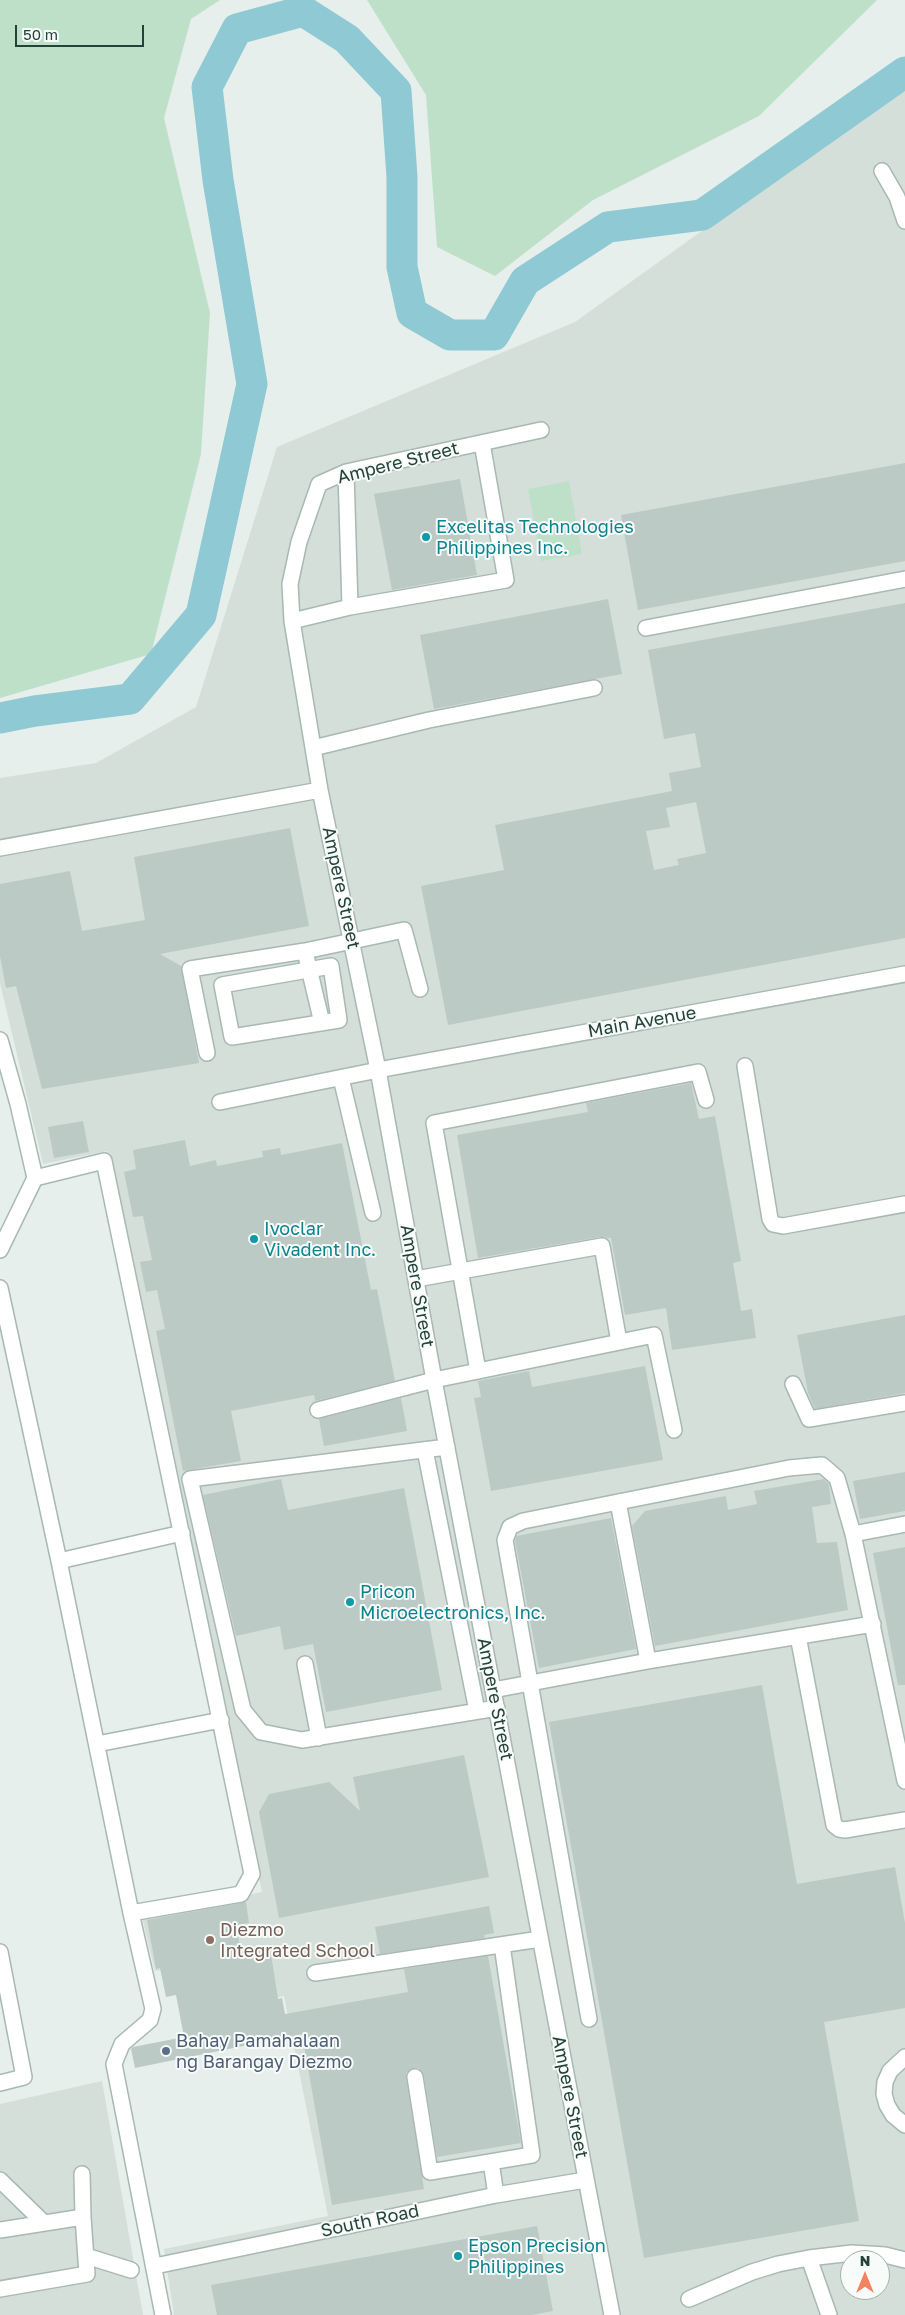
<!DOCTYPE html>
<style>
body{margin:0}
#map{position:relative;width:905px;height:2315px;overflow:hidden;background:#e6efeb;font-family:"Golos Text",sans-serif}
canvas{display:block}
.north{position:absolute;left:840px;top:2250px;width:50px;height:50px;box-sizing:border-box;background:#f7fbf9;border:1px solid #a3b1ad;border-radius:50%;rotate:0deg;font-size:14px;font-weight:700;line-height:20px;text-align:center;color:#24423a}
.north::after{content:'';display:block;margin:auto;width:18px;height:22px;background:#f4845f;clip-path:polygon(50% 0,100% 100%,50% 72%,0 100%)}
.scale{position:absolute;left:15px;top:25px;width:129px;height:22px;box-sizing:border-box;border:2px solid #24423a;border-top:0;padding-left:6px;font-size:15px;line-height:18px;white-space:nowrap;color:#24423a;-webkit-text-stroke:4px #f7fbf9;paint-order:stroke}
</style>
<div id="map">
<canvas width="905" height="2315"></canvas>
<div class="north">N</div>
<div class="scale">50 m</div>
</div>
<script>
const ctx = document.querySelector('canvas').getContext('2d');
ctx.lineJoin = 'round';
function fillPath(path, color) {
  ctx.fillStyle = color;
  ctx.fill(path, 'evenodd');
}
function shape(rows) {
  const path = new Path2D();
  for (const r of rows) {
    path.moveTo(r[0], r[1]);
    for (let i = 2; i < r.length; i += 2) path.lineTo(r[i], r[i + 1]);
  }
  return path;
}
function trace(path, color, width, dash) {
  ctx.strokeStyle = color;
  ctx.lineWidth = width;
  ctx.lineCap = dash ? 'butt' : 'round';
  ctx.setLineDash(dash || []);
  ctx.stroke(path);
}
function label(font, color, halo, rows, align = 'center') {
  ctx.font = font + ' "Golos Text",sans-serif';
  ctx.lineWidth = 4;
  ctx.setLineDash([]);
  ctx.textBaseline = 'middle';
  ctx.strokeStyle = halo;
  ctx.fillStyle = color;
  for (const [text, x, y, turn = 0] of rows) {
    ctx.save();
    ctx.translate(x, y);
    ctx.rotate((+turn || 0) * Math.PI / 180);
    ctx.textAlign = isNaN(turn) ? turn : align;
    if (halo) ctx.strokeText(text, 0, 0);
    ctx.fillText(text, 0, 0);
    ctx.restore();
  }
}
fillPath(shape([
 [905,85,905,2315,174,2315,164,2249,328,2216,284,1996,216,2009,207,1963,155,1971,142,1917,262,1892,107,1151,43,1164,0,983,0,778,96,763,196,707,277,447,575,322],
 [850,2260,880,2260,880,2290,850,2290],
 [102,2081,143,2315,0,2315,0,2104]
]), '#d4dfda');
fillPath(shape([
 [0,0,220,0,191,19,164,118,210,313,201,454,151,654,0,698],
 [367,0,877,0,759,116,593,200,495,276,437,247,426,95],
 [569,481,582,554,541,561,528,489]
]), '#bfe0c8');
trace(shape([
 [0,718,35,711,130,699,201,615,252,384,218,180,207,87,237,29,303,11,347,39,396,91,402,177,402,267,412,313,450,335,494,335,525,281,608,227,702,215,905,72]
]), '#8ec9d4', 31);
fillPath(shape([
 [905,463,905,561,638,610,621,515],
 [460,479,477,575,392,590,374,494],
 [608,599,622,674,434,709,420,635],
 [905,603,905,938,448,1025,421,886,504,870,495,825,672,791,669,773,701,767,695,733,664,739,648,650],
 [696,802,706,853,677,859,679,865,654,870,646,831,670,827,666,808],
 [290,828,309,926,160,954,181,966,199,1063,42,1089,16,986,6,988,0,956,0,884,70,871,82,931,145,920,134,857],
 [691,1083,699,1119,715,1116,741,1261,733,1263,741,1311,752,1309,756,1338,672,1350,666,1308,625,1315,611,1238,600,1237,478,1258,457,1135,588,1112,586,1103],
 [83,1121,89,1152,54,1158,48,1127],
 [185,1140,190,1166,216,1160,217,1166,263,1157,262,1151,280,1148,281,1155,342,1143,371,1290,377,1289,395,1381,315,1401,314,1395,231,1411,241,1461,183,1471,156,1331,165,1329,157,1290,146,1292,140,1262,152,1260,143,1216,133,1217,124,1172,136,1169,133,1150],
 [905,1315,905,1393,815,1409,808,1393,797,1335],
 [645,1366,663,1460,491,1491,474,1398,481,1397,478,1381,529,1371,532,1387],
 [401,1398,407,1431,324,1446,319,1419],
 [905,1472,905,1511,860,1519,853,1481],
 [281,1479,288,1510,404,1488,442,1690,326,1712,313,1644,284,1650,280,1626,236,1636,203,1495],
 [824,1479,829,1484,831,1504,812,1507,817,1543,837,1542,848,1610,655,1646,632,1526,645,1511,726,1496,728,1510,757,1504,754,1491],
 [611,1518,636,1649,539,1668,515,1541,516,1536],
 [905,1547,905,1685,898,1685,873,1553],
 [762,1685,797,1884,895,1867,905,1923,905,2008,824,2022,859,2221,644,2258,549,1722],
 [464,1755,489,1877,279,1918,259,1812,269,1794,329,1782,360,1811,353,1777],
 [246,1902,249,1923,236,1925,241,1952,270,1948,278,1999,282,1998,285,2014,408,1992,404,1969,488,1956,521,2143,437,2157,424,2076,419,2068,413,2068,406,2073,406,2078,424,2189,332,2205,302,2034,135,2068,131,2049,133,2047,184,2037,176,1995,166,1997,160,1968,156,1969,147,1920],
 [489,1906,494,1933,484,1935,485,1938,380,1954,375,1927],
 [537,2226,553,2311,532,2315,217,2315,211,2285]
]), '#bbcac4');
const minor = shape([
 [882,171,897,197,905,221],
 [541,430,346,472,319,484,299,542,290,584,292,621,320,790,378,1070,434,1380,612,2315],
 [346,472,350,607],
 [292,621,350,607,506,580,482,443],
 [646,628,905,579],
 [313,748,429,720,594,688],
 [0,848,320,790],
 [307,960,322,1023],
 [331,966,339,1020,232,1037,222,985,331,966],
 [0,1040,18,1104,35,1178],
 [207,1053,190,969,305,951,404,930,420,989],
 [745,1066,770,1219,773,1224,783,1226,905,1204],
 [341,1078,373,1213],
 [220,1102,378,1070,905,974],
 [0,1250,35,1178,104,1161,252,1874,241,1894,131,1913],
 [416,1279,602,1246,619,1342],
 [0,1288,59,1561,131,1913,153,2009,150,2020,122,2044,114,2064,163,2315],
 [478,1371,434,1123,698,1072,706,1100],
 [793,1384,809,1419,905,1403],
 [318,1410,434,1380,654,1335,674,1430],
 [447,1447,190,1479,243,1710,261,1732,302,1740,497,1708],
 [425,1450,477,1711],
 [618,1502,648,1661],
 [853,1534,905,1524],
 [59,1561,182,1533],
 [798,1636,834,1825,839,1829,845,1830,905,1820],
 [305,1664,319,1738],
 [493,1690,648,1661,873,1624],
 [97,1744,221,1720],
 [0,1952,24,2077,0,2083],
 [315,1973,540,1939],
 [589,2019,505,1540,510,1527,523,1521,789,1468,822,1465,837,1478,853,1534,905,1781],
 [905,2057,890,2071,885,2082,884,2094,887,2105,893,2115,905,2125],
 [415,2077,430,2172,532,2155,502,1945],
 [491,2162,496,2195],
 [82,2174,83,2217],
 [0,2180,44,2223],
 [0,2230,83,2217,87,2274,0,2289],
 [86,2256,131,2270],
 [809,2258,829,2315],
 [155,2266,496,2195,585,2180],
 [689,2299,752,2272,778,2264,809,2258,852,2253,885,2255,905,2260]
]);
trace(minor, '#a8b8b2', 18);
trace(minor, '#fff', 15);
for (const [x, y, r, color] of [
 [426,537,5,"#0f9aa8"],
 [254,1239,5,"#0f9aa8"],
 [350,1602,5,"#0f9aa8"],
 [210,1940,5,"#8d6e63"],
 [166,2051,5,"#5c6f8a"],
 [458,2256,5,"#0f9aa8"]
]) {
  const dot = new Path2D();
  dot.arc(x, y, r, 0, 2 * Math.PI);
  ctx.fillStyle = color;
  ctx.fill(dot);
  trace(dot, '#f7fbf9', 2);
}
label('18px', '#24423a', '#f7fbf9', [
 ["Ampere Street",398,463,-14],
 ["Ampere Street",341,888,78],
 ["Main Avenue",642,1022,-10],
 ["Ampere Street",417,1286,80],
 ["Ampere Street",495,1699,79],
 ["Ampere Street",570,2097,79],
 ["South Road",370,2221,-12]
]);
label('18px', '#0d838f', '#f7fbf9', [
 ["Excelitas Technologies",436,527],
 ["Philippines Inc.",436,548],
 ["Ivoclar",264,1229],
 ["Vivadent Inc.",264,1250],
 ["Pricon",360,1592],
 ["Microelectronics, Inc.",360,1613],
 ["Epson Precision",468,2246],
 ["Philippines",468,2267]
], 'left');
label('18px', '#785e54', '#f7fbf9', [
 ["Diezmo",220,1930],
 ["Integrated School",220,1951]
], 'left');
label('18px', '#4e5e75', '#f7fbf9', [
 ["Bahay Pamahalaan",176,2041],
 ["ng Barangay Diezmo",176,2062]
], 'left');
</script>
